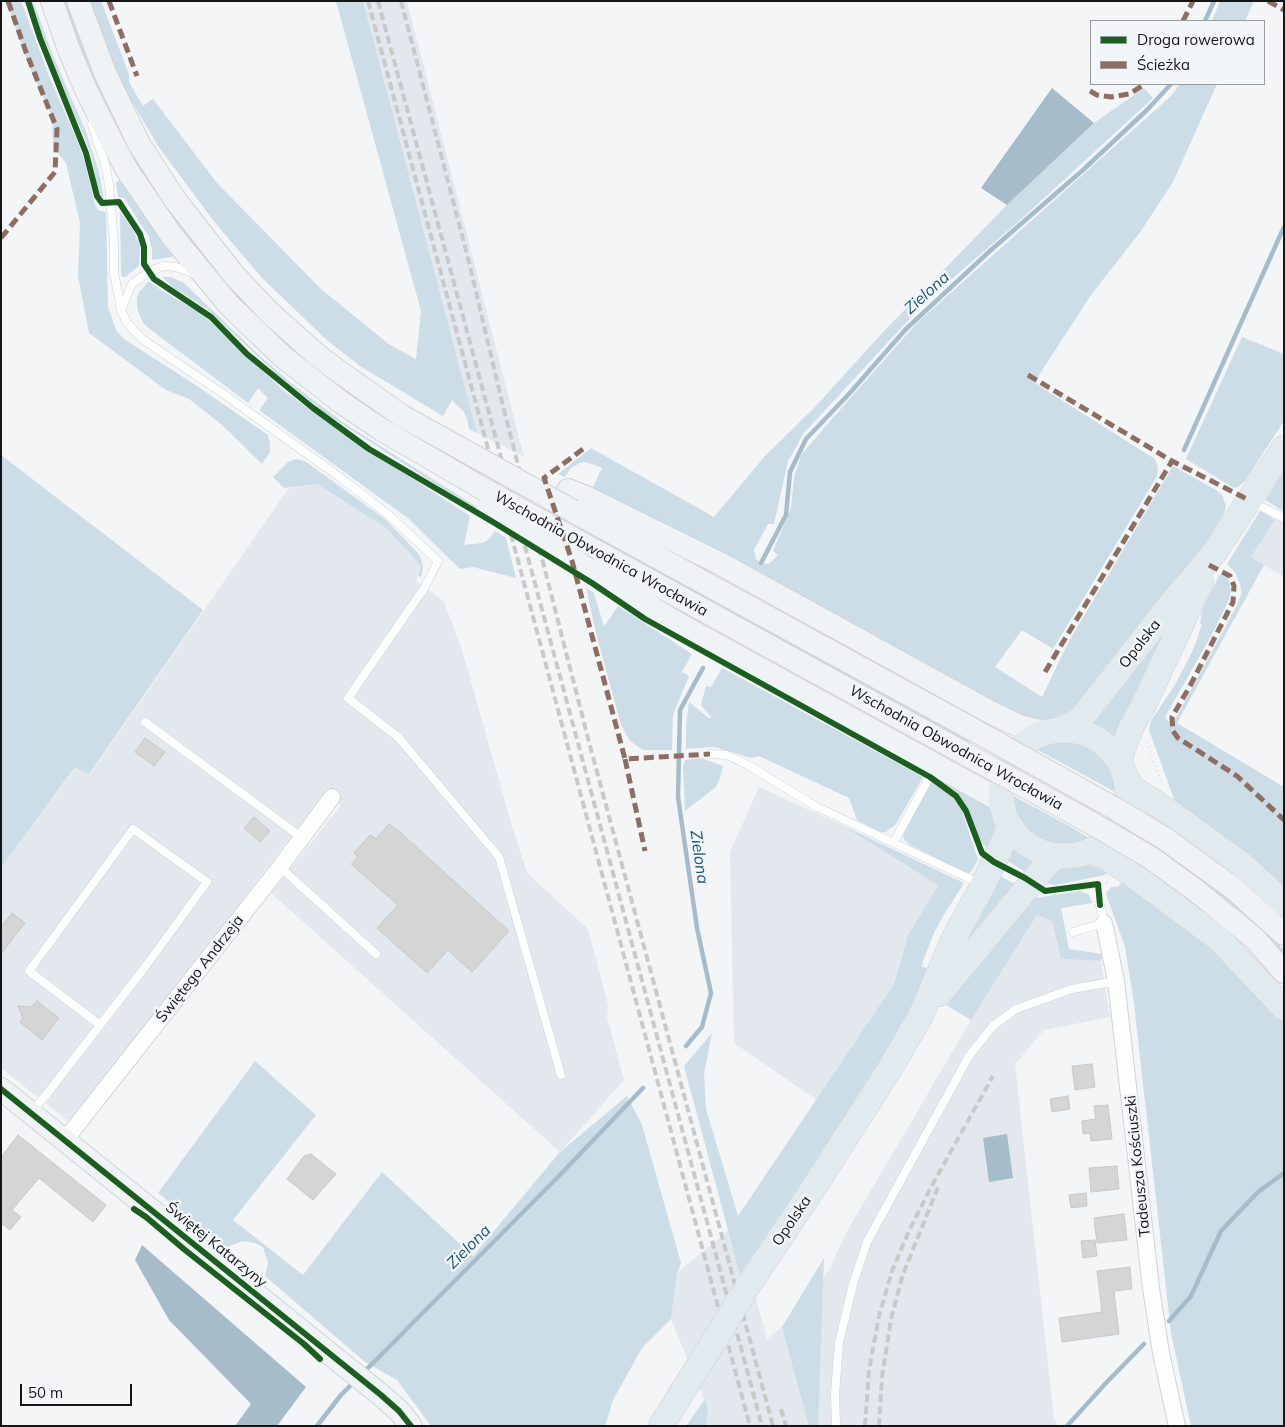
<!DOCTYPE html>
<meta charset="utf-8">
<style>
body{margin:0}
#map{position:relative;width:1285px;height:1427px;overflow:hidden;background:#f3f5f7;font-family:Mulish,sans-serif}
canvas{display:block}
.frame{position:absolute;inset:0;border:2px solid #141516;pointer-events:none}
.legend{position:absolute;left:1090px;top:20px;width:175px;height:65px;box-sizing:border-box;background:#f2f6f8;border:1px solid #999c9e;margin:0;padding:6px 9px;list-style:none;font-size:15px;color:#141516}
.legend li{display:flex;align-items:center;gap:10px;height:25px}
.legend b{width:25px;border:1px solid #999c9e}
.scale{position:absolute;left:20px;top:1384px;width:112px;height:22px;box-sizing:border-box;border:2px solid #141516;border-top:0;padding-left:6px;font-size:15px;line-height:18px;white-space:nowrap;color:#141516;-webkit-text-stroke:4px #f2f6f8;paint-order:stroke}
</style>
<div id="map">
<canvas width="1285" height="1427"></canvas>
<div class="frame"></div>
<ul class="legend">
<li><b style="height:6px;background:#1b5e20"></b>Droga rowerowa</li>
<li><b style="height:6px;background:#8d6e63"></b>Ścieżka</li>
</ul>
<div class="scale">50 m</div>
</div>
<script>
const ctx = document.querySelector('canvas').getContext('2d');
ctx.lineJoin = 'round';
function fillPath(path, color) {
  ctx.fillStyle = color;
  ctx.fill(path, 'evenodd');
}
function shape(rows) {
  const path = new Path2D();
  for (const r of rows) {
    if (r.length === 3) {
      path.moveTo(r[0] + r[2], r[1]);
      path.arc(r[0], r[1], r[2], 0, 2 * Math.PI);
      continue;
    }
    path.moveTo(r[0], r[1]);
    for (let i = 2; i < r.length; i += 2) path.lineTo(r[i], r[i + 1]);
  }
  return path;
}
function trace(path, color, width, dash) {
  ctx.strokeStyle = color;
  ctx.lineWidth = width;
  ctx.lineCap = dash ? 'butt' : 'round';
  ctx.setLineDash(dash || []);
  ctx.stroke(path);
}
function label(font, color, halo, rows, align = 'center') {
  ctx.font = font + ' Mulish,sans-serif';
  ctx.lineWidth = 5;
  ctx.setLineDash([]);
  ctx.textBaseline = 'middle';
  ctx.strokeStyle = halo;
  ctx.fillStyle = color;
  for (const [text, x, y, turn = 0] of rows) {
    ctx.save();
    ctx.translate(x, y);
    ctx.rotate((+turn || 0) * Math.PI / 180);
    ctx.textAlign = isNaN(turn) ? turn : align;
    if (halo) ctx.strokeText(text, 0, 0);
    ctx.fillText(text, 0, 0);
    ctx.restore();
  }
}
fillPath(shape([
 [363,1,407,1,524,457,477,433],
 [317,484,386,528,421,566,416,581,437,596,444,602,462,650,512,826,527,873,588,929,608,1005,607,1017,624,1080,560,1152,271,893,341,805,325,792,71,1123,1,1068,1,868,76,767,90,774,289,488],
 [1284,506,1284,577,1251,557],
 [759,787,842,825,938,884,908,935,894,984,817,1100,734,1043,730,852],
 [1037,915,1052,921,1061,959,1101,961,1110,1017,1044,1030,1015,1064,1054,1419,1058,1426,706,1426,708,1409,671,1319,677,1273,736,1224,767,1339,782,1327,829,1270,846,1233,971,1020]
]), '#e2e8ed');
fillPath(shape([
 [4,1,21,1,51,81,77,140,85,163,95,205,98,210,106,212,108,307,116,330,124,339,197,386,268,435,270,443,270,452,262,464,221,424,189,399,166,390,89,333,78,276,80,223,66,163,53,147,52,116,28,64,9,9],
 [30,1,33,1,52,53,86,132,99,172,104,199,99,192,90,152,82,132,57,76],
 [60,1,66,1,96,79,210,260,479,469,482,480,439,456,336,387,278,339,242,303,198,253,161,205,108,117],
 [87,1,101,1,129,74,129,82,143,106,153,99,217,183,321,289,390,345,416,359,421,311,336,1,363,1,477,433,469,429,467,419,464,412,452,400,443,416,360,366,328,341,263,279,216,224,158,146,121,83],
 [1220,1,1254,1,1245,21,1212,21],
 [1180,84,1217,84,1173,182,1141,231,1091,295,1039,375,1036,384,1155,459,1158,468,1157,476,1053,649,1022,630,995,667,1042,697,1069,641,1173,466,1216,490,1222,495,1226,506,1224,514,1208,539,1181,580,1071,717,1044,722,1033,722,591,491,602,468,595,465,584,462,580,463,571,468,565,477,558,474,591,448,714,517,765,456,815,407,885,330,1007,205,1094,123,1144,88,1153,98,1019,221,925,302,804,433,788,461,774,524,768,524,754,550,756,559,761,563,769,564,778,555,773,551,791,508,794,478,801,455,830,421,917,323,1171,96],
 [119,180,121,180,173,254,172,257,152,260,152,250,149,237,124,198,118,197,116,183],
 [120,211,134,232,140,245,139,266,125,277,122,277,121,272],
 [162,277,171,277,184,283,260,356,291,383,344,423,477,507,476,510,325,413,278,375,207,309,174,288],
 [149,281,162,291,201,313,283,390,339,431,470,516,464,545,483,543,490,538,495,531,506,538,516,578,473,567,460,569,409,519,259,410,268,398,258,388,248,403,159,336,144,324,139,314,137,307,137,298,139,292],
 [1242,337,1284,354,1284,421,1245,481,1238,487,1234,488,1186,459],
 [1,455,203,610,89,774,75,767,1,868],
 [296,459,305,461,386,520,417,552,421,558,423,568,421,577,418,576,421,566,386,528,317,484,284,488,273,477,288,462],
 [1284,471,1284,506,1281,510,1267,501,1266,499],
 [1260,511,1275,520,1251,557,1264,565,1177,723,1284,787,1284,892,1172,804,1174,799,1149,730,1151,721,1176,683,1192,652,1197,640,1202,624,1200,623,1203,608,1220,574,1227,577,1229,582,1231,591,1229,600,1211,636,1165,717,1172,725,1236,607,1242,593,1240,584,1235,572,1227,564],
 [578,523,970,738,967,744,579,531],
 [586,588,594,593,604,627,618,606,692,654,682,672,689,676,673,715,672,750,643,750,630,741,621,725,597,637],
 [1175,616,1113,739,1107,733,1090,723],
 [722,668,923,777,896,824,886,832,880,832,857,820,849,798,759,756,751,758,715,747,686,749,686,726,689,702,710,719,711,717,701,705,706,686,711,687],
 [1059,741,1082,744,1096,752,1102,759,1112,773,1115,792,1036,749,1044,745],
 [701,758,723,766,720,778,716,787,685,811,683,766,685,760],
 [940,778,987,804,990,809,996,829,987,848,980,841,964,803,957,792,945,784],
 [931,782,951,796,962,811,978,860,970,873,966,873,910,845,905,841,903,835,904,829],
 [1010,794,1073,828,1089,838,1082,842,1066,845,1052,844,1037,839,1030,834,1017,819,1014,812],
 [842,825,964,883,942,918,934,933,923,961,922,967,929,968,916,999,888,1051,793,1199,740,1275,684,1066,712,1033,704,1074,706,1109,738,1216,894,984,908,935,938,885],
 [1160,845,1200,873,1271,936,1284,950,1284,960,1155,852],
 [1014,846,1025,854,1037,860,1028,874,1005,859],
 [1074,864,1086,864,1107,871,1105,875,1055,885,1043,883,1060,869],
 [997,874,1018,886,952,971],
 [1125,879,1196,928,1284,1020,1284,1426,1191,1426,1171,1333,1134,1003,1125,947,1106,894,1111,887,1118,887],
 [1080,891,1088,894,1093,903,1061,908,1069,949,1102,954,1101,961,1061,959,1052,921,1037,915,971,1020,946,1005,1032,896,1036,898],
 [255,1061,316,1115,233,1220,303,1275,382,1172,473,1256,560,1152,627,1096,642,1125,681,1263,677,1274,671,1319,642,1348,613,1400,605,1426,431,1426,397,1380,365,1362,265,1276,268,1263,263,1247,255,1243,242,1241,226,1248,158,1193],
 [824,1258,818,1426,809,1426,782,1327],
 [705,1399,708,1410,706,1426,686,1426]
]), '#ccdde8');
fillPath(shape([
 [1052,88,1094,123,1007,205,981,188],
 [1007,1134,1013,1178,989,1182,983,1138],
 [142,1245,306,1387,277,1426,235,1426,251,1404,169,1320,135,1260]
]), '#a7bcca');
trace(shape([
 [1205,21,1214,1],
 [1184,450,1284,227],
 [761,563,786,515,790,472,806,439,848,395,906,329,991,250,1083,170,1147,110,1171,84],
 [686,1046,702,1027,711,993,697,928,678,797,680,710,703,668],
 [1169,1321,1191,1296,1221,1231,1258,1192,1284,1173],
 [364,1372,557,1178,643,1088],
 [317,1426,341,1395,355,1381],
 [1067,1426,1106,1383,1144,1344]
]), '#a7bcca', 4.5);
const building = shape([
 [145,738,165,752,154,766,135,752,145,738],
 [254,817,270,831,260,842,244,828,254,817],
 [389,824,401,833,509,931,472,972,448,950,427,973,377,928,398,905,351,864,358,857,354,853,370,835,376,839,389,824],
 [12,913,25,923,1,954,1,927,12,913],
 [37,1001,59,1018,42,1040,20,1022,23,1018,18,1006,31,1007,37,1001],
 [1092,1064,1095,1087,1075,1090,1072,1066,1092,1064],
 [1068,1096,1070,1109,1052,1112,1050,1099,1068,1096],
 [1108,1105,1112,1139,1091,1141,1090,1133,1083,1134,1082,1121,1096,1119,1094,1106,1108,1105],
 [18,1135,106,1205,93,1222,39,1178,12,1210,21,1217,10,1230,1,1223,1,1157,18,1135],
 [311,1154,336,1174,313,1200,287,1179,304,1156,311,1154],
 [1117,1166,1119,1189,1091,1192,1089,1168,1117,1166],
 [1086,1193,1087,1206,1071,1208,1069,1195,1086,1193],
 [1124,1214,1127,1240,1097,1243,1094,1218,1124,1214],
 [1095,1240,1097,1256,1083,1258,1081,1241,1095,1240],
 [1130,1267,1132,1289,1114,1291,1119,1334,1062,1342,1059,1318,1102,1312,1097,1271,1130,1267]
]);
fillPath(building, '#d5d5d6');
trace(building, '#c9c8c9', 1);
const lane = shape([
 [92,124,106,167,109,185,114,243,114,272,121,310,127,323,142,339,225,395,345,481,391,517,438,561,425,587,348,698,399,738,499,857,561,1075],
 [121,310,132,284,149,272,163,266,176,267,195,274],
 [1252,502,1284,518],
 [145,722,301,837],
 [710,754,727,755,748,765,815,806,981,884],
 [894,842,935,767],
 [280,867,376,954],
 [1073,932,1104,923,1100,905],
 [32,1111,46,1095,145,967,207,882,133,829,29,971,100,1025],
 [836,1426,835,1393,839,1343,853,1284,867,1242,969,1056,993,1026,1016,1009,1072,989,1116,981]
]);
const street = shape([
 [1104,923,1116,981,1151,1288,1161,1353,1177,1426],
 [65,1140,280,867,332,797]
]);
const secondary = shape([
 [52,1,69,50,86,90,111,140,127,170,172,236,229,305,282,356,342,403,382,430,485,490],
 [78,1,105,73,139,144,176,201,234,275,270,313,316,354,337,370,402,416,476,457],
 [568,490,588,498,721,564,990,712,1019,726,1043,732],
 [573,511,974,730],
 [581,543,962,752],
 [588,569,682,626,1001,801],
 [1164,838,1233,888,1284,934],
 [1151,858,1195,890,1230,918,1256,940,1284,972],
 [1,1089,381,1395,399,1411,411,1426]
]);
const primary = shape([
 [1062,729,1080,720,1174,600,1214,553,1284,448],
 [1064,793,63],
 [1120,762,1122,751,1131,728,1145,702,1201,582],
 [1126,778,1135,790,1174,815,1240,863,1284,903],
 [1089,851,1100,854,1125,869,1219,939,1284,1008],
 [939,994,1047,864,1057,856],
 [744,1292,809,1195,891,1067,921,1015,953,940,983,885,1005,838,1009,825],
 [661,1426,709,1349]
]);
trace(lane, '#d1d2d4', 9);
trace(street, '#d1d2d4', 18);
trace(secondary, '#d1d2d4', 24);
trace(primary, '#d1d1d2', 26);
trace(shape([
 [1147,742,1161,782],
 [1103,895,1098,884,1108,882]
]), '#dfe1e1', 2.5, [1, 4]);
trace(lane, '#fdfefe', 8);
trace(street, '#fdfefe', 16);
trace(secondary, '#f0f3f6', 22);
trace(primary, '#e1eaee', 25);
trace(shape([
 [368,1,750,1426],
 [378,1,762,1426],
 [401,1,469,262,502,402,589,742,773,1426],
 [781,1409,786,1426],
 [865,1426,869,1370,879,1316,892,1271,909,1231,930,1189,993,1076],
 [879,1426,882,1377,891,1319,903,1274,939,1185]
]), '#c8caca', 4, [8, 4]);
const secondaryBridge = shape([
 [476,457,573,511],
 [485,490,581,543],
 [489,508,588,569],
 [974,730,1114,808,1164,838],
 [962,752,1093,824,1151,858]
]);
const primaryBridge = shape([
 [709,1349,744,1292]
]);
trace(secondaryBridge, '#d1d2d4', 24, []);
trace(primaryBridge, '#d1d1d2', 26, []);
trace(secondaryBridge, '#f0f3f6', 22);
trace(primaryBridge, '#e1eaee', 25);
trace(shape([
 [109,1,137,76],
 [1268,1,1284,10],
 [1183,21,1193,1],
 [1090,91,1097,95,1111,97,1129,94,1145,84],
 [1,238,55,172,57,129,26,52,8,1],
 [1028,375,1172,461,1249,500],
 [583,449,544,478,572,561,625,759,710,754],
 [1209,565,1230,576,1234,586,1233,602,1190,686,1172,717,1173,731,1178,738,1237,776,1284,820],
 [1045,672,1172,461],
 [625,759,645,851]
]), '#8d6e63', 5, [10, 5]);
trace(shape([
 [28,1,40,38,86,153,97,196,102,203,119,202,140,234,144,247,144,264,154,279,211,317,247,354,313,408,369,449,493,522,592,583,645,619,930,777,956,796,966,811,982,853,994,862,1025,878,1045,891,1098,884,1100,905],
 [1,1089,381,1395,399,1411,411,1426],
 [134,1209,146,1217,185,1250,304,1344,320,1359]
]), '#1b5e20', 6);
label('15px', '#141516', '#f2f6f8', [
 ["Wschodnia Obwodnica Wrocławia",601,554,29],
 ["Opolska",1140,644,-52],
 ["Wschodnia Obwodnica Wrocławia",956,748,29],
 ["Świętego Andrzeja",200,969,-52],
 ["Tadeusza Kościuszki",1138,1166,-96],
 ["Opolska",792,1221,-56],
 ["Świętej Katarzyny",216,1245,39]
]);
label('italic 16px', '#205572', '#f2f6f8', [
 ["Zielona",927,293,-42],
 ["Zielona",699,857,82],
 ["Zielona",469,1247,-45]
]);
</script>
